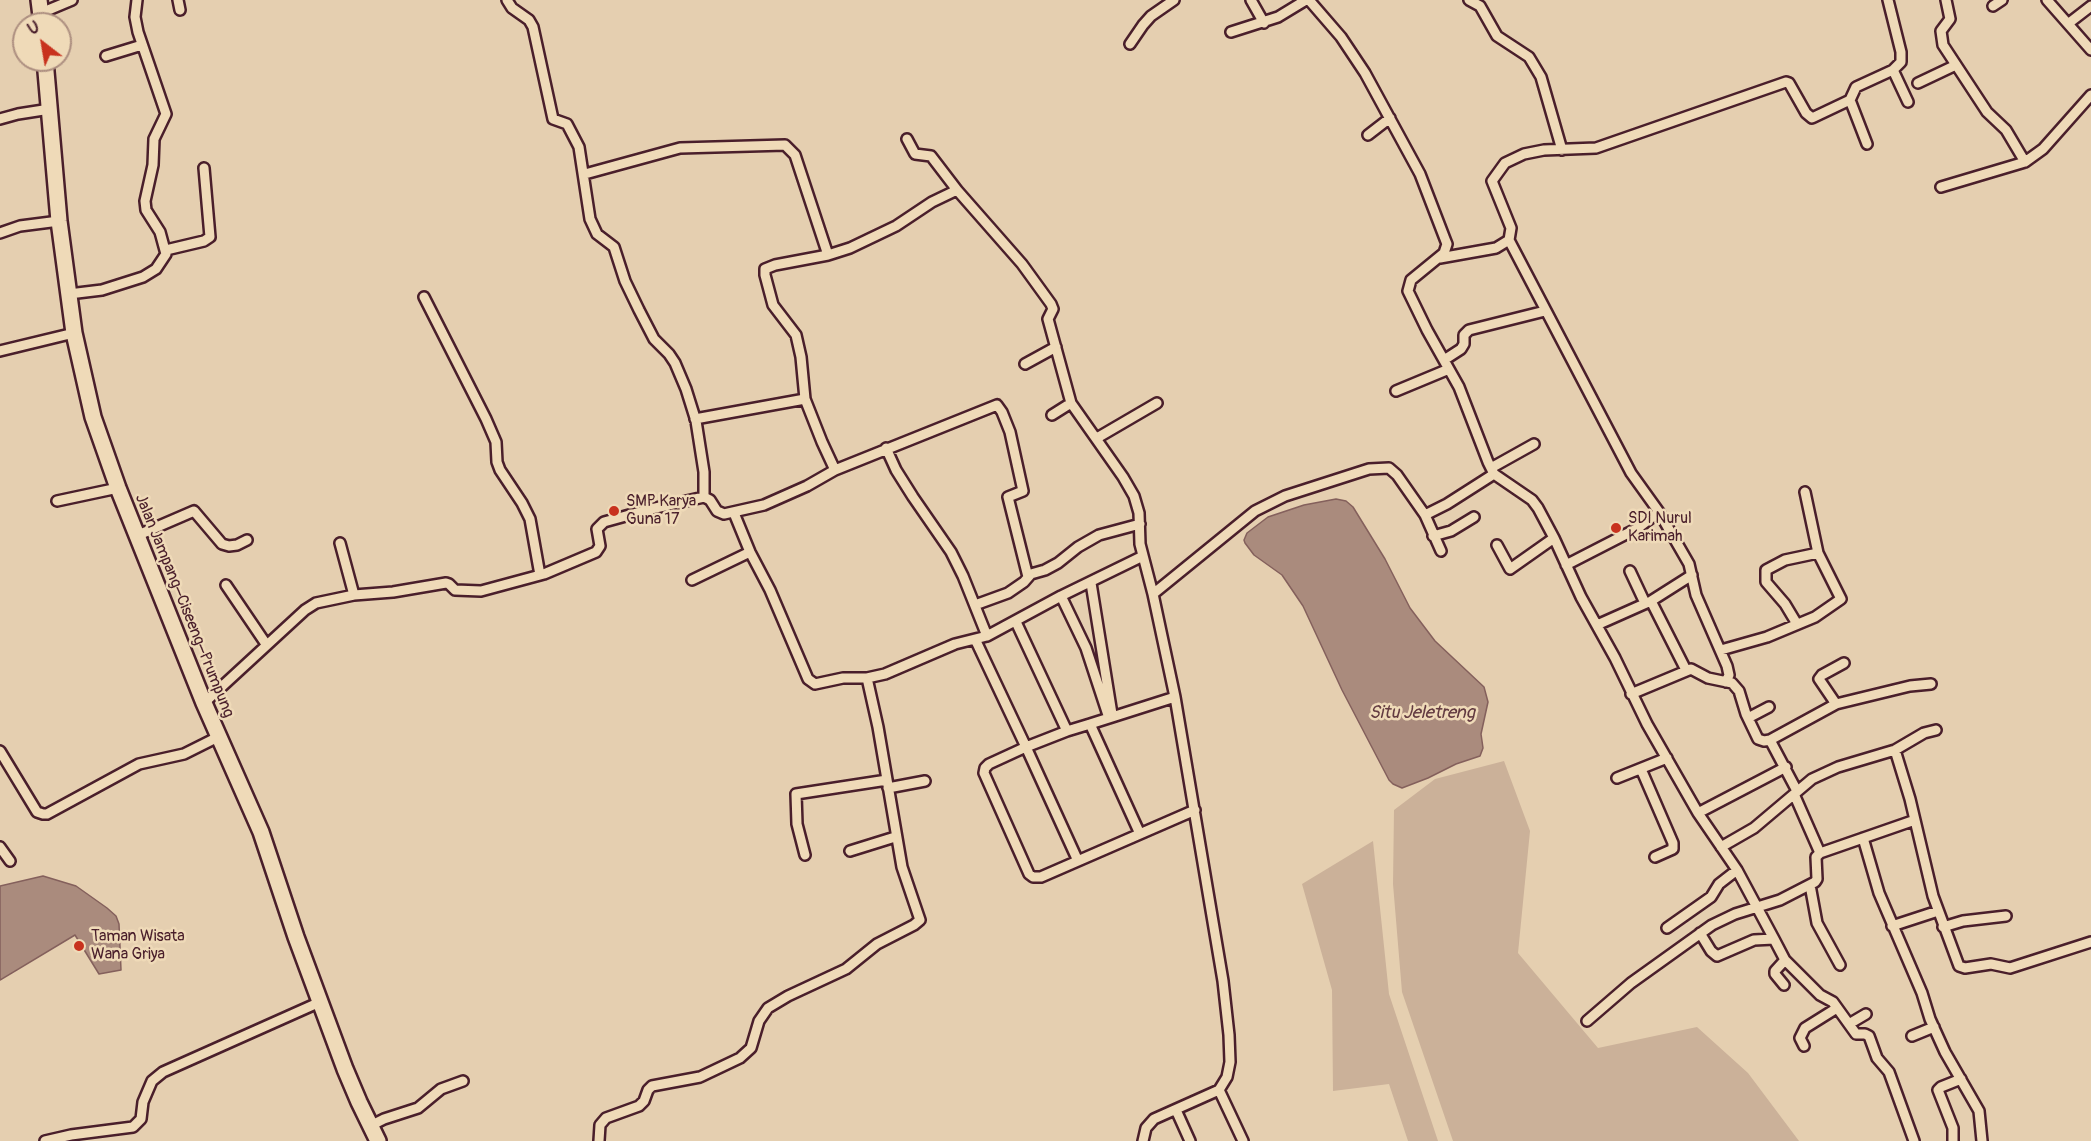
<!DOCTYPE html>
<meta charset="utf-8">
<style>
body{margin:0}
#map{position:relative;width:2091px;height:1141px;overflow:hidden;background:#e5cfb0;font-family:Pangolin,sans-serif}
canvas{display:block}
.north{position:absolute;left:12px;top:12px;width:60px;height:60px;box-sizing:border-box;background:#efdab8;border:2px solid #ad8f80;border-radius:50%;rotate:329deg;font-size:16px;font-weight:700;line-height:24px;text-align:center;color:#4a1f2b}
.north::after{content:'';display:block;margin:auto;width:21px;height:27px;background:#c8321e;clip-path:polygon(50% 0,100% 100%,50% 72%,0 100%)}
</style>
<div id="map">
<canvas width="2091" height="1141"></canvas>
<div class="north">U</div>
</div>
<script>
const ctx = document.querySelector('canvas').getContext('2d');
ctx.lineJoin = 'round';
function fillPath(path, color) {
  ctx.fillStyle = color;
  ctx.fill(path, 'evenodd');
}
function shape(rows) {
  const path = new Path2D();
  for (const r of rows) {
    path.moveTo(r[0], r[1]);
    for (let i = 2; i < r.length; i += 2) path.lineTo(r[i], r[i + 1]);
  }
  return path;
}
function trace(path, color, width, dash) {
  ctx.strokeStyle = color;
  ctx.lineWidth = width;
  ctx.lineCap = dash ? 'butt' : 'round';
  ctx.setLineDash(dash || []);
  ctx.stroke(path);
}
function label(font, color, halo, rows, align = 'center') {
  ctx.font = font + ' Pangolin,sans-serif';
  ctx.lineWidth = 5;
  ctx.setLineDash([]);
  ctx.textBaseline = 'middle';
  ctx.strokeStyle = halo;
  ctx.fillStyle = color;
  for (const [text, x, y, turn = 0] of rows) {
    ctx.save();
    ctx.translate(x, y);
    ctx.rotate((+turn || 0) * Math.PI / 180);
    ctx.textAlign = isNaN(turn) ? turn : align;
    if (halo) ctx.strokeText(text, 0, 0);
    ctx.fillText(text, 0, 0);
    ctx.restore();
  }
}
fillPath(shape([
 [1504,761,1530,831,1518,953,1598,1048,1697,1027,1748,1073,1799,1141,1453,1141,1402,992,1393,884,1394,810,1435,779],
 [1373,841,1389,994,1438,1141,1408,1141,1389,1084,1333,1091,1332,990,1302,884]
]), '#cbb199');
const water = shape([
 [1336,499,1346,501,1353,507,1385,559,1410,608,1435,641,1484,687,1488,702,1481,734,1483,748,1480,756,1456,764,1428,778,1402,788,1393,784,1389,780,1342,690,1303,606,1282,575,1254,555,1245,543,1244,540,1247,533,1268,517,1304,505,1336,499],
 [43,876,76,886,107,908,116,916,119,924,121,970,99,974,75,935,0,980,0,886,43,876]
]);
fillPath(water, '#aa8b7d');
trace(water, '#84605c', 1.5);
const minor = shape([
 [178,0,180,10],
 [507,0,512,8,529,20,533,27,553,119,567,124,579,147,590,219,597,234,614,247,625,281,639,310,654,339,669,354,675,363,686,389,696,421,704,472,704,497],
 [1251,0,1264,23],
 [1309,0,1341,37,1365,73,1420,174,1445,239,1447,244,1444,253,1411,280,1408,291,1427,330,1459,387,1488,462,1494,474,1532,500,1538,508,1554,538,1581,597,1615,658,1647,724,1698,813,1737,870,1774,939,1785,960,1775,971,1775,974,1784,985],
 [1469,0,1480,6,1497,36,1529,57,1541,77,1562,150],
 [2047,0,2091,50],
 [1993,6,2002,0],
 [41,13,72,0],
 [2069,23,2091,6],
 [1231,32,1278,17,1306,0],
 [1130,44,1143,25,1151,16,1174,0],
 [106,56,142,45],
 [1893,70,1908,102],
 [1918,83,1956,65],
 [1850,100,1856,87,1893,70,1901,62,1901,52,1888,0],
 [0,119,18,114,50,109],
 [1368,135,1390,118],
 [907,139,915,154,931,156,957,190],
 [2025,162,2043,149,2091,95],
 [585,174,680,148,785,145,795,155,828,255,850,248,896,226,932,202,957,190,1022,264,1051,304,1053,309,1048,319,1071,403],
 [1941,187,2025,162,2006,130,1987,112,1943,45,1941,31,1950,19,1946,0],
 [0,233,20,226,59,221],
 [1509,240,1631,473,1659,512,1689,564,1696,595,1727,666,1729,675,1726,682],
 [166,250,204,241,210,237,204,168],
 [828,255,775,265,765,269,765,275,773,305,796,335,801,357,805,399,822,442,835,470],
 [1440,258,1496,248,1509,240,1511,228,1492,181,1505,163,1524,154,1544,150,1596,148,1786,82,1789,83,1806,113,1812,118,1850,100,1867,144],
 [69,294,102,290,143,277,156,269,166,254,160,232,146,210,145,201,153,165,154,139,166,114,138,32,135,17,137,0],
 [424,297,486,419,496,442,497,462,500,470,522,503,530,519,540,575],
 [0,351,74,333],
 [1444,360,1461,349,1464,344,1464,335,1469,330,1545,311],
 [1025,364,1056,347],
 [1396,391,1449,369],
 [1052,415,1071,403,1123,477,1134,496,1139,513,1140,544,1153,594,1255,511,1285,496,1369,469,1389,468,1397,475,1425,515,1441,551],
 [695,419,805,399],
 [1097,438,1157,403],
 [886,448,896,470,913,497,951,552,963,576,987,636],
 [1491,468,1534,444],
 [57,501,118,488],
 [734,513,750,552,770,590,808,679,815,684,843,678,867,678,885,674,955,644,987,636,1061,596,1143,556],
 [1425,515,1447,504,1494,474],
 [136,536,194,511,222,544,229,546,237,545,247,540],
 [1433,536,1451,531,1474,517],
 [340,543,354,595],
 [1497,545,1510,569,1554,538],
 [1566,565,1638,528,1659,512],
 [1630,571,1645,603],
 [692,580,750,552],
 [1091,583,1112,714],
 [226,585,266,644],
 [1061,596,1086,648,1109,718,1090,724,1140,834],
 [1651,601,1686,670],
 [975,605,1008,593,1024,582,1031,574,1045,570,1058,563,1078,547,1099,535,1140,524],
 [1016,622,1067,731],
 [1797,624,1785,604,1766,582,1766,570,1785,560,1818,553],
 [1597,625,1651,601,1692,575],
 [975,639,1026,747,989,764,985,768,984,773,1029,874,1033,877,1041,877,1195,810],
 [1721,650,1767,637,1815,617,1841,599,1818,553,1805,492],
 [1631,694,1691,669,1708,678,1732,683,1739,691,1746,714,1758,739,1764,741,1770,740,1797,791],
 [204,703,305,610,316,603,354,595,393,592,446,583,449,584,455,590,481,591,544,574,596,552,600,546,597,529,604,522,651,509,704,497,710,500,717,511,724,514,764,505,807,486,835,470,997,405,1002,412,1010,432,1023,491,1008,497,1028,577],
 [1836,704,1819,679,1822,675,1844,663],
 [1109,718,1175,697],
 [1748,718,1769,707],
 [1770,740,1836,704,1910,686,1931,684],
 [1895,750,1910,799,1933,896,1959,966,1965,968,1991,964,2010,968,2091,942],
 [0,751,37,812,43,814,47,814,139,764,184,754,218,737],
 [1641,769,1673,843,1673,849,1655,857],
 [1617,778,1667,758],
 [888,788,925,781],
 [1794,794,1820,853],
 [1698,813,1786,767],
 [1863,838,1879,893,1922,993,1930,1019,1945,1052,1979,1111,1982,1141],
 [0,847,10,861],
 [1721,847,1754,828,1812,779,1838,767,1895,750,1924,733,1936,730],
 [850,851,895,837],
 [805,855,797,824,796,794,887,780],
 [1078,861,1026,747,1067,731,1090,724],
 [1810,885,1817,923,1840,965],
 [1892,926,1938,911],
 [1943,927,1963,921,2006,916],
 [1667,928,1711,897,1719,884,1737,870],
 [1700,933,1711,951,1717,956,1754,940,1774,939],
 [1785,960,1820,995,1833,1002,1856,1034,1865,1034,1869,1036,1877,1058,1889,1072,1914,1141],
 [1587,1021,1631,983,1712,925,1735,914,1780,900,1815,882,1817,879,1816,857,1820,853,1915,820],
 [1849,1024,1866,1014],
 [1912,1036,1934,1027],
 [1804,1046,1800,1038,1805,1028,1837,1008],
 [1219,1090,1243,1141],
 [1176,1110,1190,1141],
 [370,1126,384,1119,418,1108,441,1089,463,1081],
 [45,1141,71,1135,133,1127,141,1119,143,1102,152,1081,163,1072,320,1002],
 [599,1141,600,1125,606,1118,639,1106,644,1101,648,1090,652,1086,700,1077,740,1058,751,1048,759,1021,768,1008,788,996,846,969,877,944,914,925,920,920,902,867,878,727,867,678],
 [1143,1141,1146,1128,1154,1119,1219,1090,1227,1077,1230,1062,1229,1035,1223,981,1175,697,1153,594],
 [1953,1141,1953,1128,1938,1090,1941,1087,1961,1079]
]);
const primary = shape([
 [39,0,42,24],
 [45,60,59,221,74,333,93,417,118,488,204,703,261,832,296,937,345,1069,359,1102,378,1141]
]);
trace(minor, '#4a1f2b', 14);
trace(primary, '#4a1f2b', 20);
trace(minor, '#efdab8', 9);
trace(primary, '#efdab8', 15);
for (const [x, y, r, color] of [
 [614,511,6,"#c8321e"],
 [1616,528,6,"#c8321e"],
 [79,946,6,"#c8321e"]
]) {
  const dot = new Path2D();
  dot.arc(x, y, r, 0, 2 * Math.PI);
  ctx.fillStyle = color;
  ctx.fill(dot);
  trace(dot, '#efdab8', 2);
}
label('16px', '#4a1f2b', '#efdab8', [
 ["SMP Karya",626,502],
 ["Guna 17",626,520],
 ["SDI Nurul",1628,519],
 ["Karimah",1628,537],
 ["Taman Wisata",91,937],
 ["Wana Griya",91,955]
], 'left');
label('16px', '#4a1f2b', '#efdab8', [
 ["Jalan Jampang–Ciseeng–Prumpung",184,606,68]
]);
label('italic 18px', '#623a40', '#efdab8', [
 ["Situ Jeletreng",1422,713]
]);
</script>
